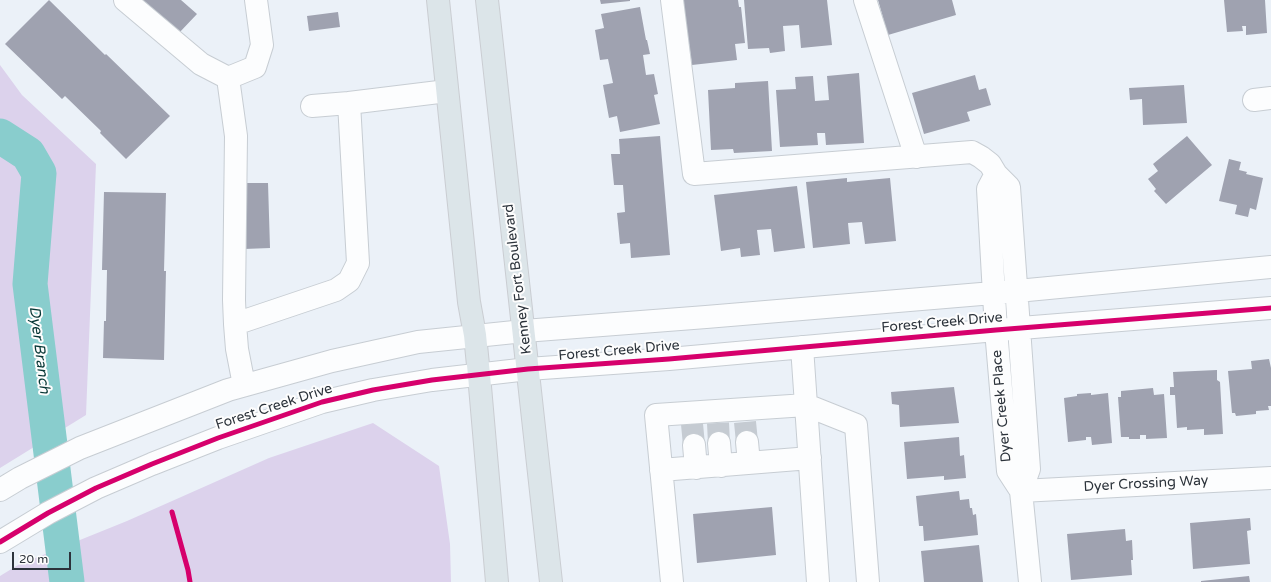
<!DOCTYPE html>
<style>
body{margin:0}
#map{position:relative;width:1271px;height:582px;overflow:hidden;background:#ebf1f8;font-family:"Varela Round",sans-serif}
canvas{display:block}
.scale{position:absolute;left:12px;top:552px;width:59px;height:18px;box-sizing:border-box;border:2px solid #2c333b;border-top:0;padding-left:5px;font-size:12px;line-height:14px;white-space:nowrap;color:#2c333b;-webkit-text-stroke:3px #fdfdfd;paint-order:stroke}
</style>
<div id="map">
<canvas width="1271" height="582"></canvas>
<div class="scale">20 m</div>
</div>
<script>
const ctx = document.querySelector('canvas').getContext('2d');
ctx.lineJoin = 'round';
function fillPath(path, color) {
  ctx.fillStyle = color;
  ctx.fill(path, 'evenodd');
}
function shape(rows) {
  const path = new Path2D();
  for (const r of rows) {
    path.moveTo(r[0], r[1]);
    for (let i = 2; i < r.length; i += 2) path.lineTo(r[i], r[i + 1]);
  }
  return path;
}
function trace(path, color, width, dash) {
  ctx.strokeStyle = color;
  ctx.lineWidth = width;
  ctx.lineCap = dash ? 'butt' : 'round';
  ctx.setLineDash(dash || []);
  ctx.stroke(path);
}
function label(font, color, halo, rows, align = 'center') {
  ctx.font = font + ' "Varela Round",sans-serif';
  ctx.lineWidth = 4;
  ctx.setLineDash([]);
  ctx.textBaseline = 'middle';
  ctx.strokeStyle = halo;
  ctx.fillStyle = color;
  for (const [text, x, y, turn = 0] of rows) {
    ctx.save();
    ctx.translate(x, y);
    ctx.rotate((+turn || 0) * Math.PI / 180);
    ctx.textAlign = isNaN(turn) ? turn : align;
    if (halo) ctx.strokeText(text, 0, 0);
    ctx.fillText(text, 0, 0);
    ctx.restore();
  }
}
fillPath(shape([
 [0,65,22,95,96,164,86,415,0,468],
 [373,423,439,466,450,544,451,582,0,582,0,576,18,565,127,521,269,458]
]), '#dcd2ec');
trace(shape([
 [0,136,28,154,39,173,30,284,67,582]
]), '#89cdcd', 35);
fillPath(shape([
 [49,0,105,55,106,54,170,116,126,159,100,133,101,131,65,96,62,99,5,44],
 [143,0,181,0,197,14,179,33],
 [600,0,630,0,630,1,601,4],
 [677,0,738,0,739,7,741,7,745,43,735,44,737,60,692,65,688,36,687,37],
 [744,0,827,0,832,45,801,48,799,25,783,26,785,51,770,53,769,48,748,49],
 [878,0,952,0,956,15,888,35],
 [1224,0,1265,0,1267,33,1246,35,1246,26,1242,26,1243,31,1227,32],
 [640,7,646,40,647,40,650,54,643,55,646,75,654,74,658,94,654,95,660,124,620,132,617,116,609,118,603,85,613,83,608,59,600,60,595,30,604,28,601,14],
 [338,12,340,27,309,31,307,16],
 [859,73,864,143,826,145,825,133,817,133,818,145,780,147,776,90,796,89,795,77,813,76,815,101,829,100,827,76],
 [975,75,979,90,986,88,991,105,967,112,970,121,924,134,912,93],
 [768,81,772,151,734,153,733,149,711,150,708,90,735,88,735,83],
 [1184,85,1187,123,1143,125,1142,99,1130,100,1129,88],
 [660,136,670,255,631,258,630,243,620,244,617,213,625,212,623,185,614,185,611,154,620,154,619,139],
 [1187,136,1212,165,1166,204,1154,191,1156,189,1148,179,1158,171,1153,164],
 [1229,159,1241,162,1239,170,1247,172,1246,174,1263,178,1256,210,1250,208,1248,217,1235,214,1237,205,1219,201],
 [847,178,847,182,890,178,896,241,865,244,862,222,848,223,850,244,813,248,806,182],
 [243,183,268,183,270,248,244,249],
 [797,186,805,248,774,252,771,229,757,230,760,255,741,257,740,248,721,251,714,195],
 [104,192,166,193,164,271,166,271,164,360,103,358,104,321,106,321,107,270,102,270],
 [1269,359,1271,368,1271,406,1268,406,1269,410,1256,411,1256,414,1236,416,1235,413,1232,413,1228,371,1252,369,1251,361],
 [1217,370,1217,380,1220,382,1223,434,1204,435,1204,429,1187,430,1187,427,1177,428,1175,395,1170,395,1170,387,1174,387,1173,372],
 [954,387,959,423,900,427,899,405,892,404,891,392],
 [1153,388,1154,395,1164,394,1167,438,1146,439,1146,435,1140,435,1140,439,1129,439,1129,437,1121,437,1118,397,1121,397,1121,391],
 [1091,393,1091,395,1108,393,1112,443,1092,445,1091,437,1086,437,1086,440,1068,442,1064,398,1077,396,1077,394],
 [959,437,960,456,964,455,966,478,944,480,944,476,907,479,904,442],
 [959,491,960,500,969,499,970,508,972,508,973,515,976,514,978,535,924,541,923,526,919,526,916,496],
 [772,507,776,555,697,563,693,514],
 [1250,518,1251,530,1247,531,1250,564,1193,569,1190,523],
 [1125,529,1126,541,1132,540,1133,560,1131,560,1132,575,1071,580,1067,534],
 [979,545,983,582,924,582,921,551],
 [1249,576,1250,582,1201,582,1201,581]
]), '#9fa2b0');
trace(shape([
 [745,422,747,442],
 [718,423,719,443],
 [692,424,694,445]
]), '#c5cbd2', 22, [22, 11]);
const minor = shape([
 [125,0,201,64,228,78,255,67,262,45,256,0],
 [672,0,694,174,972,152,981,157,990,164,996,174,1009,187,1029,469,1021,491,1030,582],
 [865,0,916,157],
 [228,78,236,136,234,300,235,324,237,349,244,385],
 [1254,100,1271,98],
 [312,106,349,103],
 [996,174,988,189,996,330,1008,471,1021,491],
 [235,324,336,290,349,281,358,263,349,103,447,91],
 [802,347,806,405,856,425,868,582],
 [747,442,749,463],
 [719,443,721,466],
 [694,445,696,468],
 [661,470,810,458],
 [0,490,20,478,80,448,228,390,332,361,418,342,524,331,706,317,1017,291,1271,267],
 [1021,491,1271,478],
 [0,542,48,513,96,488,152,464,218,438,322,402,373,390,432,380,528,369,669,359,996,330,1271,308],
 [672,582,656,415,806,405,818,582]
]);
const major = shape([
 [438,0,469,302,475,335,479,375,497,582],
 [487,0,551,582]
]);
trace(minor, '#c7cdd3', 24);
trace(major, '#cacdd2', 24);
trace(minor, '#fcfdfe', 22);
trace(major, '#dce5e9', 22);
trace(shape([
 [172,512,188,570,190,582],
 [0,542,48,513,96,488,152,464,218,438,322,402,373,390,432,380,528,369,669,359,996,330,1271,308]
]), '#d6006c', 5);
label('14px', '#2c333b', '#fdfdfd', [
 ["Kenney Fort Boulevard",518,279,-97],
 ["Forest Creek Drive",942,323,-5],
 ["Forest Creek Drive",619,351,-5],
 ["Dyer Creek Place",1002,406,-95],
 ["Forest Creek Drive",274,407,-18],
 ["Dyer Crossing Way",1146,484,-3]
]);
label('italic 15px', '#073735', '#fdfdfd', [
 ["Dyer Branch",39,350,83]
]);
</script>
